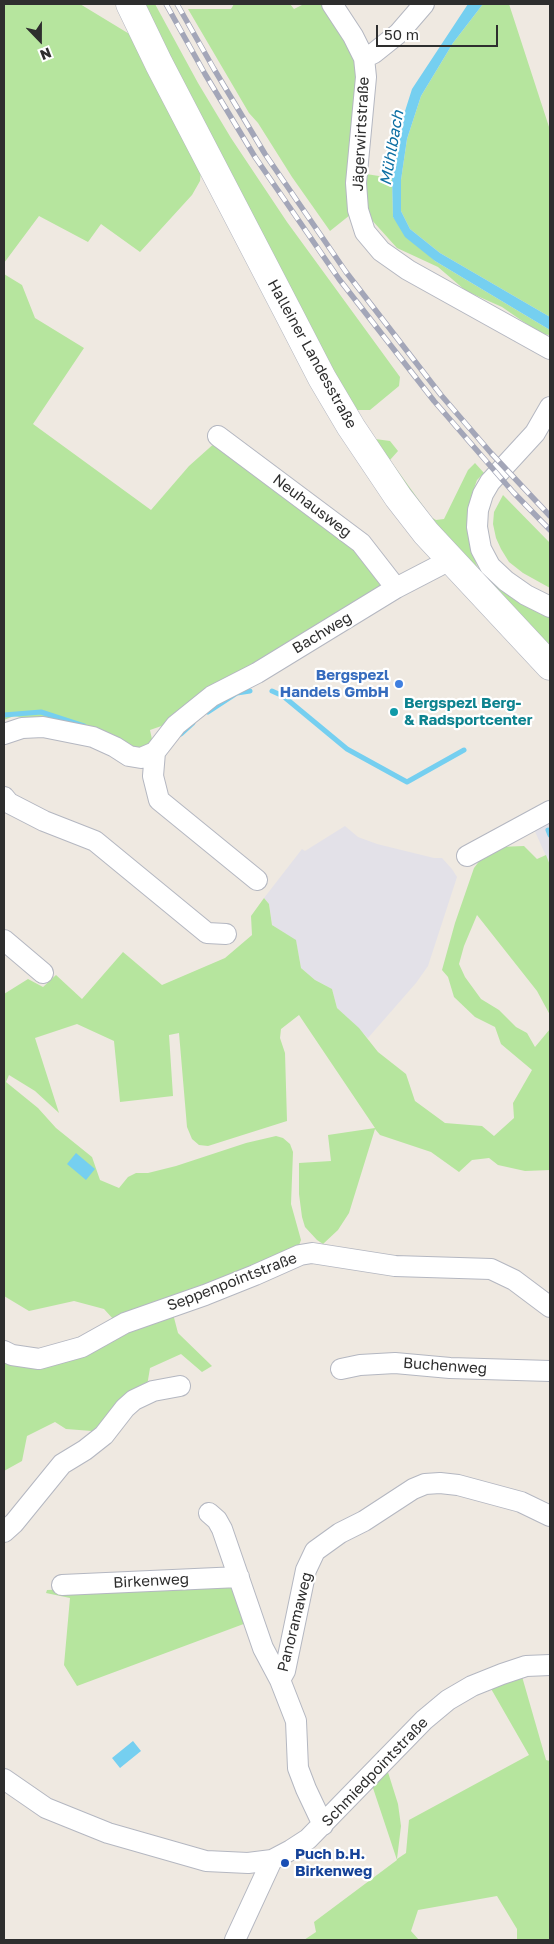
<!DOCTYPE html>
<meta charset="utf-8">
<style>
body{margin:0}
#map{position:relative;width:554px;height:1944px;overflow:hidden;background:#efe9e1;font-family:"Golos Text",sans-serif}
canvas{display:block}
.frame{position:absolute;inset:0;border:5px solid #2e2e2e;pointer-events:none}
.north{position:absolute;left:15px;top:15px;width:50px;height:50px;-webkit-text-stroke:4px #fff;paint-order:stroke;rotate:158deg;font-size:14px;font-weight:700;line-height:20px;text-align:center;color:#2e2e2e}
.north::after{content:'';display:block;margin:auto;width:18px;height:22px;background:#2e2e2e;clip-path:polygon(50% 0,100% 100%,50% 72%,0 100%)}
.scale{position:absolute;left:376px;top:25px;width:122px;height:22px;box-sizing:border-box;border:2px solid #2e2e2e;border-top:0;padding-left:6px;font-size:15px;line-height:18px;white-space:nowrap;color:#2e2e2e;-webkit-text-stroke:4px #fff;paint-order:stroke}
</style>
<div id="map">
<canvas width="554" height="1944"></canvas>
<div class="frame"></div>
<div class="north">N</div>
<div class="scale">50 m</div>
</div>
<script>
const ctx = document.querySelector('canvas').getContext('2d');
ctx.lineJoin = 'round';
function fillPath(path, color) {
  ctx.fillStyle = color;
  ctx.fill(path, 'evenodd');
}
function shape(rows) {
  const path = new Path2D();
  for (const r of rows) {
    path.moveTo(r[0], r[1]);
    for (let i = 2; i < r.length; i += 2) path.lineTo(r[i], r[i + 1]);
  }
  return path;
}
function trace(path, color, width, dash) {
  ctx.strokeStyle = color;
  ctx.lineWidth = width;
  ctx.lineCap = dash ? 'butt' : 'round';
  ctx.setLineDash(dash || []);
  ctx.stroke(path);
}
function label(font, color, halo, rows, align = 'center') {
  ctx.font = font + ' "Golos Text",sans-serif';
  ctx.lineWidth = 4.5;
  ctx.setLineDash([]);
  ctx.textBaseline = 'middle';
  ctx.strokeStyle = halo;
  ctx.fillStyle = color;
  for (const [text, x, y, turn = 0] of rows) {
    ctx.save();
    ctx.translate(x, y);
    ctx.rotate((+turn || 0) * Math.PI / 180);
    ctx.textAlign = isNaN(turn) ? turn : align;
    if (halo) ctx.strokeText(text, 0, 0);
    ctx.fillText(text, 0, 0);
    ctx.restore();
  }
}
fillPath(shape([
 [550,817,550,865,533,827],
 [345,826,358,837,377,844,434,858,442,858,452,869,457,877,428,966,416,983,368,1038,337,1008,332,989,315,980,301,968,296,941,272,925,269,904,264,898,302,849,305,851]
]), '#e3e1e8');
fillPath(shape([
 [4,4,80,4,131,35,201,170,200,181,192,195,140,252,101,224,88,242,39,216,4,263],
 [138,4,155,4,198,83,231,138,287,222,400,377,399,386,370,410,351,410],
 [234,4,290,4,294,9,304,4,325,4,352,52,361,91,350,215,330,231,292,177,258,123,249,113,188,9,231,9],
 [483,4,509,4,550,130,550,317,440,253,410,229,401,211,401,180,407,139,421,96,453,43],
 [366,174,392,178,393,217,435,261,550,330,550,335,541,334,502,307,466,291,438,267,397,248,370,218,363,189],
 [4,274,22,285,35,318,84,348,33,424,151,510,189,466,217,441,357,544,386,587,170,723,150,730,153,744,138,749,35,720,14,716,4,720],
 [368,438,390,441,398,451,390,460,431,517,436,520,444,519,468,470,475,463,484,473,477,480,471,497,467,525,471,548,477,566,486,577,511,597,550,618,550,653,485,586],
 [503,495,550,543,550,588,523,573,509,562,501,549,496,538,493,524,494,512],
 [524,846,537,859,546,855,550,865,550,1015,537,991,477,915,464,946,459,964,465,977,481,999,499,1010,516,1027,527,1033,535,1047,550,1029,550,1170,525,1171,498,1165,489,1158,472,1160,459,1172,431,1152,380,1135,375,1129,349,1213,338,1230,323,1244,317,1240,305,1227,302,1217,299,1194,299,1163,331,1161,328,1135,375,1128,299,1015,281,1029,280,1038,285,1053,287,1121,208,1146,199,1145,192,1139,187,1127,179,1033,169,1035,173,1096,120,1102,114,1041,77,1024,35,1038,59,1113,35,1091,9,1075,6,1082,38,1108,56,1128,92,1157,100,1180,119,1188,128,1177,136,1173,148,1173,176,1166,246,1143,276,1136,283,1138,290,1144,293,1152,291,1204,301,1240,298,1248,114,1320,104,1309,74,1301,29,1311,4,1296,4,994,28,979,43,987,56,975,82,999,123,952,162,985,225,958,252,935,251,916,264,898,269,904,272,925,296,940,301,968,315,980,332,989,337,1008,359,1028,378,1052,406,1074,415,1101,445,1123,482,1126,494,1136,514,1118,513,1103,532,1070,501,1044,495,1027,475,1017,454,997,448,977,442,970,455,923,474,868,483,856,499,847],
 [172,1310,178,1333,212,1366,202,1372,181,1354,150,1368,147,1386,131,1397,92,1431,66,1429,55,1422,27,1436,22,1461,4,1471,4,1364,63,1345,81,1336],
 [222,1583,232,1585,249,1622,77,1686,64,1665,70,1598,46,1593,47,1590],
 [521,1673,546,1760,550,1761,550,1940,517,1940,517,1929,497,1896,418,1910,411,1931,419,1940,304,1940,316,1932,314,1922,397,1860,372,1785,387,1769,398,1804,401,1826,397,1859,406,1853,409,1820,529,1755,490,1687]
]), '#b6e59e');
fillPath(shape([
 [468,4,483,4,453,43,421,96,407,139,401,180,401,211,410,229,440,253,550,317,550,330,435,261,405,237,393,217,392,178,399,130,412,89],
 [76,1153,95,1169,86,1180,67,1164],
 [133,1741,141,1751,120,1768,112,1758]
]), '#75cff0');
trace(shape([
 [272,691,283,696,347,749,407,782,464,750],
 [208,712,237,693,250,691],
 [4,715,41,712,84,726],
 [181,734,193,723],
 [548,830,550,835]
]), '#75cff0', 5);
const street = shape([
 [332,4,353,36,364,58,366,77,356,183,358,210,365,232,381,251,408,270,550,349],
 [364,58,374,53,399,33,424,4],
 [550,407,535,433,490,482,483,494,478,510,477,527,481,549,490,566,506,581,526,595,550,607],
 [218,436,361,543,396,588],
 [4,734,22,728,43,727,93,737,115,747,129,756,141,758,155,752],
 [4,797,9,803,44,821,95,841,207,933,226,934],
 [467,856,550,811],
 [257,880,159,800,153,776,155,752,176,725,212,696,257,673,396,588,450,560],
 [4,940,43,973],
 [4,1351,12,1355,39,1359,82,1347,125,1323,205,1295,255,1275,300,1255,312,1253,395,1266,491,1269,514,1280,550,1307],
 [341,1369,360,1365,395,1363,450,1368,550,1371],
 [209,1513,217,1520,222,1529,263,1648,280,1680],
 [4,1532,14,1523,62,1464,85,1450,104,1435,125,1408,134,1400,153,1391,180,1386],
 [62,1585,239,1577],
 [4,1779,46,1808,108,1833,206,1861,248,1863,272,1860,291,1850,308,1839,424,1720,448,1700,472,1686,502,1674,526,1666,550,1665],
 [323,1825,306,1789,298,1768,296,1721,280,1680,285,1671,306,1570,315,1551,340,1533,364,1521,413,1489,425,1484,440,1483,458,1485,521,1502,550,1516],
 [235,1940,272,1860]
]);
const secondary = shape([
 [130,4,159,64,290,316,322,378,351,427,398,497,426,533,550,666]
]);
trace(street, '#b4b7c1', 22);
trace(secondary, '#b4b7c1', 29);
trace(street, '#fff', 20);
trace(secondary, '#fff', 28);
const rail = shape([
 [166,4,205,74,255,157,339,279,434,401,513,492,550,530],
 [177,4,214,69,265,154,346,272,441,395,491,453,550,516]
]);
trace(rail, '#a3a6b8', 5.5);
trace(rail, '#fff', 4, [11]);
for (const [x, y, r, color] of [
 [399,684,5,"#3f7fe0"],
 [394,712,5,"#0f9aa8"],
 [285,1863,5,"#1a4fb4"]
]) {
  const dot = new Path2D();
  dot.arc(x, y, r, 0, 2 * Math.PI);
  ctx.fillStyle = color;
  ctx.fill(dot);
  trace(dot, '#fff', 2);
}
label('15px', '#2e2e2e', '#fff', [
 ["Jägerwirtstraße",361,134,-87],
 ["Halleiner Landesstraße",312,354,61],
 ["Neuhausweg",312,506,37],
 ["Bachweg",322,633,-31],
 ["Seppenpointstraße",232,1282,-21],
 ["Buchenweg",445,1366,4],
 ["Birkenweg",151,1581,-3],
 ["Panoramaweg",295,1622,-76],
 ["Schmiedpointstraße",375,1772,-46]
]);
label('bold 15px', '#366cbe', '#fff', [
 ["Bergspezl",389,675],
 ["Handels GmbH",389,692]
], 'right');
label('bold 15px', '#0d838f', '#fff', [
 ["Bergspezl Berg-",404,703],
 ["& Radsportcenter",404,720]
], 'left');
label('bold 15px', '#164399', '#fff', [
 ["Puch b.H.",295,1854],
 ["Birkenweg",295,1871]
], 'left');
label('italic 16px', '#0d6fa3', '#fff', [
 ["Mühlbach",392,148,-80]
]);
</script>
